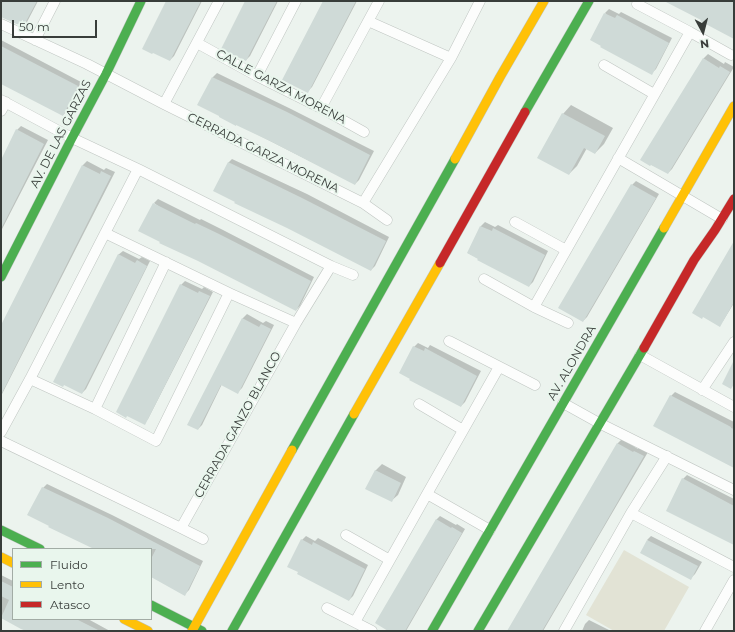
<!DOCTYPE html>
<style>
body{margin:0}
#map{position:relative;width:735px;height:632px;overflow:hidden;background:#ecf3ee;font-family:Montserrat,sans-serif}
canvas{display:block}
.frame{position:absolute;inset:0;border:2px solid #383d3a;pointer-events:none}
.legend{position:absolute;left:12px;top:548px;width:140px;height:72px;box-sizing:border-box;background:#e9f6ed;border:1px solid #a2aca5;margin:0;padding:5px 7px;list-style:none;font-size:12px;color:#383d3a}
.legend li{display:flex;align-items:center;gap:8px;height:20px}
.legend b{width:20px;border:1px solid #a2aca5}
.north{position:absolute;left:683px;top:12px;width:40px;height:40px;-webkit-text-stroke:3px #e9f6ed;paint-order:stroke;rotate:173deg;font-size:11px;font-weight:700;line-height:16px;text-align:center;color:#383d3a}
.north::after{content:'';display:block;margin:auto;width:14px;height:18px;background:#383d3a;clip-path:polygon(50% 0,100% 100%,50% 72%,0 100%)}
.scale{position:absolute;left:12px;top:20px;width:85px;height:18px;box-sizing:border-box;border:2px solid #383d3a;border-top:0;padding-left:5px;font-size:12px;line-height:14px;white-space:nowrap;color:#383d3a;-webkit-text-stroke:3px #e9f6ed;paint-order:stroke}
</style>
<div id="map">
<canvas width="735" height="632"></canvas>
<div class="frame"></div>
<ul class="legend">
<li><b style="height:5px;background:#4caf50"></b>Fluido</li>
<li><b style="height:5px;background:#ffc107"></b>Lento</li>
<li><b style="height:5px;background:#c62828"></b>Atasco</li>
</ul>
<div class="north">N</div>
<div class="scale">50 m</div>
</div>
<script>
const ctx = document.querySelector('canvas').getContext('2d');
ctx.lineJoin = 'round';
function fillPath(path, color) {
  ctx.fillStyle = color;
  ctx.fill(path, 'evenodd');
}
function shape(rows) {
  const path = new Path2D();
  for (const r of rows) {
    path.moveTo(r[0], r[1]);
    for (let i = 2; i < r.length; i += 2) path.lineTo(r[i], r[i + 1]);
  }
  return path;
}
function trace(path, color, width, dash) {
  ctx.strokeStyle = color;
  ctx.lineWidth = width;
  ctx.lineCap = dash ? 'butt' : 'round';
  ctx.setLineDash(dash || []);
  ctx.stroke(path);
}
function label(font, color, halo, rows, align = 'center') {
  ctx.font = font + ' Montserrat,sans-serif';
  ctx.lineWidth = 4;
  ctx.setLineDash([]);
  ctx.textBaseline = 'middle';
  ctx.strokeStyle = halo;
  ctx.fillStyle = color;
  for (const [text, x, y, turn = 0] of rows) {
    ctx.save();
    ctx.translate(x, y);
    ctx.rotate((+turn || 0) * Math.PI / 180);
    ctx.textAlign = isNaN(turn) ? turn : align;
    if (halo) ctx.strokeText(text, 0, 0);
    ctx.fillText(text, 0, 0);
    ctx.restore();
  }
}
fillPath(shape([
 [624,550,689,587,664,631,614,631,586,615]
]), '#e2e3d5');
fillPath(shape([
 [3,1,38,1,27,22,23,26,4,17,1,17,1,5],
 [167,1,202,1,174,56,170,60],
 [246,1,278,1,250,56,246,60],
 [324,1,357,1,312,87,308,91],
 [609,9,619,14,621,12,672,38,656,69,652,73,605,13],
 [1,40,81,82,67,111,63,115,1,83],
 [708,54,724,64,725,62,734,67,672,169,668,173,642,160,704,58],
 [217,73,291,109,374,151,359,180,355,184,199,105,213,77],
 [571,105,613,128,604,144,595,153,587,148,577,166,569,174,563,114],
 [21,126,48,140,1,231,1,162,17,130],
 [232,159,307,194,389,237,375,266,371,270,228,163],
 [87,161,104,170,106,168,115,172,1,396,1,327,83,165],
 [636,181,659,194,587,317,583,321,632,185],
 [158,199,200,220,201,219,223,230,314,277,300,306,296,310,154,203],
 [485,222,495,227,498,225,548,251,533,282,529,286,468,253,481,226],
 [734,243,734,303,723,321,719,325],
 [123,251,139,259,142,257,150,261,86,389,82,393,118,255],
 [185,281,202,289,204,287,213,292,148,419,144,423,181,285],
 [247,314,263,323,266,321,274,325,242,388,238,392,222,384,202,425,198,429,189,425,243,318],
 [418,343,428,348,430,345,481,371,465,402,461,406,414,347],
 [675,392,734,422,734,466,671,396],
 [622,439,638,449,639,447,648,452,543,631,508,631,618,443],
 [382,464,406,477,398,495,391,501,375,471],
 [687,475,734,499,734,544,683,479],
 [47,484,112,515,203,561,189,590,185,594,151,576,151,549,97,549,43,488],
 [440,516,456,525,457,524,465,529,406,631,392,631,436,520],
 [306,536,315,541,318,538,368,565,353,596,349,600,302,540],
 [651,536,702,562,695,574,691,578,647,540],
 [1,575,13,581,13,619,88,619,110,631,29,631,1,617],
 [589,620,611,631,582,631,585,624]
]), '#0003');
fillPath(shape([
 [1,1,37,1,23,27,1,17],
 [166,1,201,1,170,61,153,53,152,54,142,49],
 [245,1,277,1,246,61,221,49],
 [323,1,356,1,308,93,282,80],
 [664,1,734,1,734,39,700,21,701,20],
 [604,13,615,18,617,15,669,43,652,75,600,47,601,46,590,40],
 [1,46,78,86,63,116,1,84],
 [703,58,719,68,720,66,730,72,668,174,651,165,650,166,640,160],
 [212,77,287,112,370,155,355,185,272,142,236,125,236,126,219,117,219,116,197,105],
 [562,113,605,136,595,154,584,148,569,175,537,158],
 [16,129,44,144,1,229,1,160],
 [228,162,302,198,386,241,371,271,287,228,234,203,235,202,213,191],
 [82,165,100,174,101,171,111,176,1,395,1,325],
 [631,184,656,198,583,322,558,308],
 [153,203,195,224,196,223,219,234,311,281,296,311,198,261,159,243,160,242,138,231],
 [480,226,492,231,493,228,545,255,529,287,477,260,478,259,467,253],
 [734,241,734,302,720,327,703,317,702,319,692,313],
 [118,254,135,263,137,260,147,266,82,394,64,385,63,387,53,382],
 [180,284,198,293,199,291,210,296,145,425,127,416,126,418,116,412],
 [242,318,259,327,261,324,271,329,238,394,221,385,198,430,187,425],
 [413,346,424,351,425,348,477,376,461,407,409,380,410,379,399,373],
 [734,360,734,384,731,389,722,384],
 [670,395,731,427,731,428,734,429,734,468,653,426],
 [617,443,633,452,634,451,644,456,602,529,542,631,507,631],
 [375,470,401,483,392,502,365,489],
 [682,478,734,506,734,545,666,511],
 [42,487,108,518,200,566,185,596,151,577,151,559,156,549,94,549,48,527,49,526,27,515],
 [436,519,451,528,452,527,462,533,405,631,388,631,375,623],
 [301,539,312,545,313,542,365,569,349,601,297,574,298,572,287,567],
 [647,540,698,566,691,580,640,553],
 [1,581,13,587,13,619,76,619,100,631,26,631,21,629,1,618,9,600,1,596]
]), '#cfdad7');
const street = shape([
 [637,4,690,32,731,55],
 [368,21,451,58],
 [1,24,87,64,164,104,363,203,387,220],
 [35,40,55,1],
 [197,43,257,76,321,108,364,132],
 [604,65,654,94],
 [257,76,296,1],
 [1,100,72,138,138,169,331,266,353,275],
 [164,104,219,1],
 [321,108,379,1],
 [1,111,6,102],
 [618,158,722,219],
 [363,203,451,58,480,1],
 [515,222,566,250],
 [105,233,229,293,296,323],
 [484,279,534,307,568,323],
 [534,307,690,32],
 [449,341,535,385],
 [640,355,734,407],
 [30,379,95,409,156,441,229,293],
 [702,390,734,342],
 [563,403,599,423,734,490],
 [419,404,463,430],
 [95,409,166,262],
 [1,432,30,379,138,169],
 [1,441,181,528,203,539],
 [427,494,490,530],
 [631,513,734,567],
 [181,528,296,323,331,266],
 [346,535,390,560],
 [327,608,372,631],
 [355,622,427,494,499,367],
 [564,631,631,513,667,456],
 [705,631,734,580]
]);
const fast = shape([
 [525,112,589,1],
 [1,277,72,138,106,74,141,1],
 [292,450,455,159],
 [1,530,40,549],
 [151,605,202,631],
 [232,631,354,414],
 [432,631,664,228],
 [478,631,644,348]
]);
const slow = shape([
 [455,159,500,77,544,1],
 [664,228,734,106],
 [354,414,440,263],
 [1,557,13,563],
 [124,619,148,631],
 [192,631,292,450]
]);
const jam = shape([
 [440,263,525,112],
 [644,348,694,260,715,230,734,199]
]);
trace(street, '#bfc5c1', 11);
trace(fast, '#bfc5c1', 10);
trace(slow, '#bfc5c1', 10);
trace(jam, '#bfc5c1', 10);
trace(street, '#fcfdfc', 10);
trace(fast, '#4caf50', 9);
trace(slow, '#ffc107', 9);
trace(jam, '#c62828', 9);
label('12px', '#383d3a', '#e9f6ed', [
 ["CALLE GARZA MORENA",281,87,28],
 ["AV. DE LAS GARZAS",61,134,-63],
 ["CERRADA GARZA MORENA",263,153,26],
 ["AV. ALONDRA",572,363,-60],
 ["CERRADA GANZO BLANCO",238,425,-61]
]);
</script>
